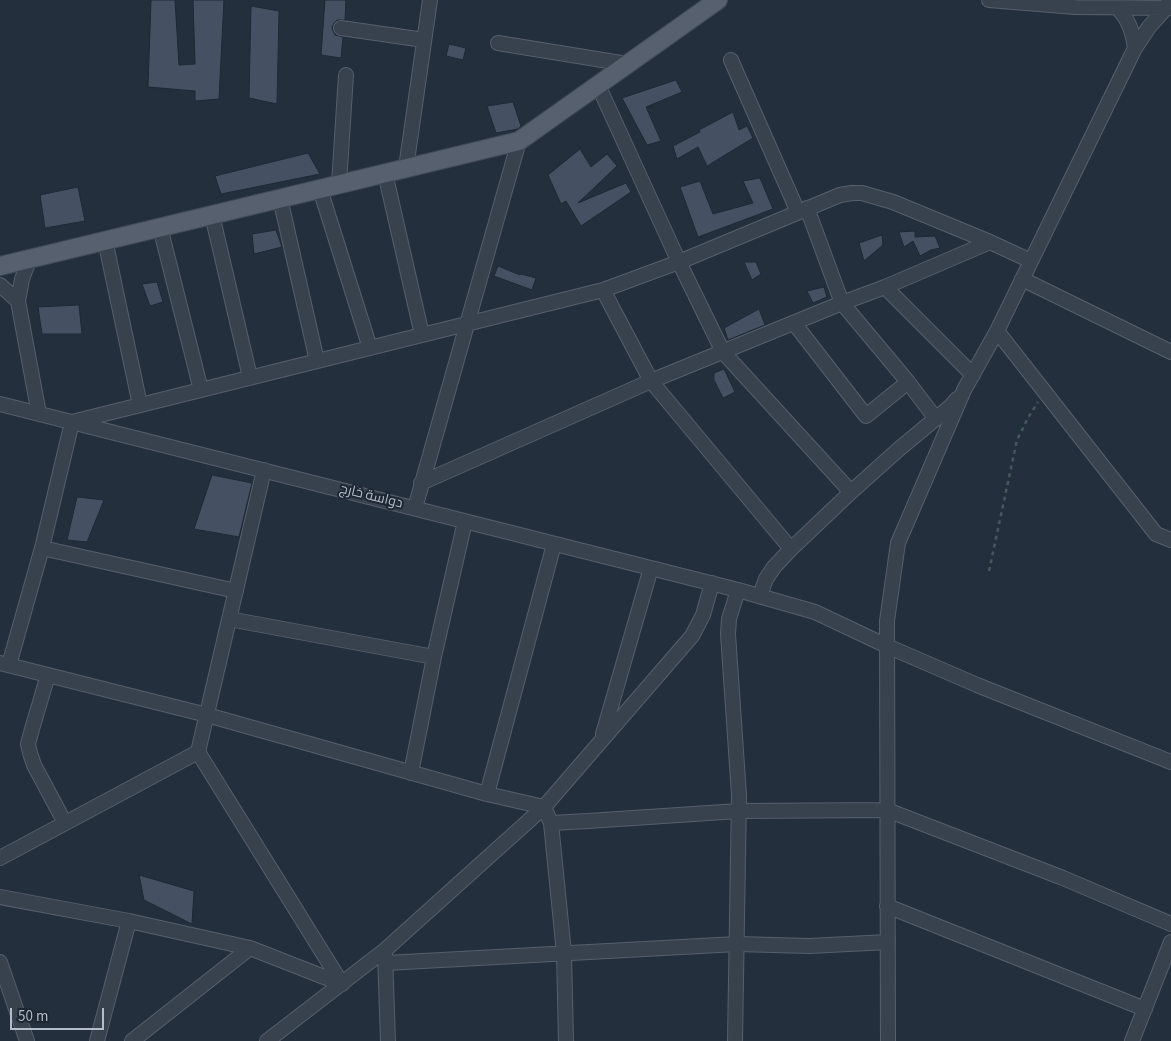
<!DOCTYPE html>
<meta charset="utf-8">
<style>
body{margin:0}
#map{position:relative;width:1171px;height:1041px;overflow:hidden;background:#242f3e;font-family:"Source Sans 3",sans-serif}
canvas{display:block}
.scale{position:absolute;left:10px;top:1008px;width:94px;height:22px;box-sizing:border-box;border:2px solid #b4bcc9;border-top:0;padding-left:6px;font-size:15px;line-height:18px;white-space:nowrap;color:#b4bcc9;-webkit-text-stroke:4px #1d2633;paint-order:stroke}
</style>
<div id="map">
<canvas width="1171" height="1041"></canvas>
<div class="scale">50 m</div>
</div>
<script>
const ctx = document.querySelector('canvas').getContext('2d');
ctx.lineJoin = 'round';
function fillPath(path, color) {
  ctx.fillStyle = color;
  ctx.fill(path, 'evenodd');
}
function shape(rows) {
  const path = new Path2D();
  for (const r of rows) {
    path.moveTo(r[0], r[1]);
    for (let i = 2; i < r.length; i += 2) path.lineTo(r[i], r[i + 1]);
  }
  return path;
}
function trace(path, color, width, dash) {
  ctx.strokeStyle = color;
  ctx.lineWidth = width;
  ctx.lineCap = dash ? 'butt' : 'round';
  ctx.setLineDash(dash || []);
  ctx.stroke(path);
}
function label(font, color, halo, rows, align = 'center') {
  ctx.font = font + ' "Source Sans 3",Cairo,sans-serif';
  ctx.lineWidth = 4;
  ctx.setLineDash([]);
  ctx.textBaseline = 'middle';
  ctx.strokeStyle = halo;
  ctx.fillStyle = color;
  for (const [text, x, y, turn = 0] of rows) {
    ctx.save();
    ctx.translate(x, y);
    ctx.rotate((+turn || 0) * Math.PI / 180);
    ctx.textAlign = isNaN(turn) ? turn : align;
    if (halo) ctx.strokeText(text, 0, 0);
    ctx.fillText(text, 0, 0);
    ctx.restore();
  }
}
const building = shape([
 [151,0,175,0,179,65,195,64,193,0,224,0,219,99,195,101,195,91,148,87,151,0],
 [325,0,346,0,345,20,337,20,334,23,332,27,333,31,335,35,343,37,341,58,321,55,325,0],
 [251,6,279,11,277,104,249,98,251,6],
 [449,44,466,48,463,60,446,56,449,44],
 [676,80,682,92,646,107,661,141,647,145,622,98,676,80],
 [513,102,521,126,518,129,496,133,487,106,513,102],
 [733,112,739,130,747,126,753,138,707,166,698,147,677,159,673,146,700,132,699,130,733,112],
 [580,149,591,167,607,154,617,166,578,203,626,183,631,192,581,226,566,201,561,204,548,175,580,149],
 [308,153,320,174,221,194,215,176,308,153],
 [760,178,773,209,698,237,680,187,700,181,713,214,753,203,743,181,760,178],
 [78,187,85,221,45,228,40,195,78,187],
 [276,230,282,247,254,254,252,234,276,230],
 [915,231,915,237,935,236,940,248,931,250,920,256,913,241,904,247,899,232,915,231],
 [882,235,883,245,864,261,859,243,882,235],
 [744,262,756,262,761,274,752,280,744,262],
 [498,266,520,275,521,274,536,278,532,290,494,276,498,266],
 [157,282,163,302,150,306,142,284,157,282],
 [824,287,827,297,813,303,807,291,824,287],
 [79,305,82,334,42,334,38,307,79,305],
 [759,309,765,325,728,340,724,328,759,309],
 [724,369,735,392,723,398,714,380,714,373,724,369],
 [212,475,252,483,239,537,194,529,212,475],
 [77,497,104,500,87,542,67,540,77,497],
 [139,875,194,891,192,924,144,900,139,875]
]);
fillPath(building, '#455162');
trace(building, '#1f2835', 1);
const minor = shape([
 [989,0,1075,7,1170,8],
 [1118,8,1125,17,1130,27,1133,37,1135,48],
 [341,28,424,40],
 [498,43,627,64],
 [731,60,798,212],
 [598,85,679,262,723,352,851,492],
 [406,168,430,0],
 [385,173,422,335],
 [339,184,346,75],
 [320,189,370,348],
 [280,198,317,361],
 [807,208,842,303,908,382,936,419],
 [212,215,250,377],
 [160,227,201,390],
 [105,240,140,405],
 [30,258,22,279,18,301,39,414],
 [1022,279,1171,352],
 [0,285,18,301],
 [885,287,973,375],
 [603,290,651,381,791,549],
 [794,323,866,416,908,382],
 [997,331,1156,534,1171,540],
 [0,404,738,590,815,612,887,646,977,685,1171,762],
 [264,470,198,752,342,984],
 [421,483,651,381,842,303,885,287,990,242],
 [415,508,519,141],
 [42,548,236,591],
 [761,597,763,587,766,579,774,567,791,549,851,492,899,449,951,406,957,399],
 [229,619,434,657],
 [0,663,207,715,487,794,544,807,551,823,564,953,566,1041],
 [9,665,42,548,72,422,603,290,679,262,840,195,852,193,862,193,893,202,990,242,1031,261],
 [48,675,32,729,28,744,30,753,34,765,65,823],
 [603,734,651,568],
 [411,773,434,657,465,521],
 [487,794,554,544],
 [551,823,588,821,739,811,887,810,1063,878,1171,924],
 [0,858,198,752],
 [0,897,129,921,250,948,342,984],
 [887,906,1145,1009],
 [385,954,388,1041],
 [0,962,27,1041],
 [386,963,737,944,809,946,888,942],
 [97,1041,129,921],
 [132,1041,250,948],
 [267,1041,385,950,544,807,692,636,703,615,712,583],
 [735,1041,739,795,728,634,729,619,738,590],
 [888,1041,887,621,898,543,964,390,997,331,1135,48,1149,27,1166,8,1169,0],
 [1132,1041,1171,942]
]);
const major = shape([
 [0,266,519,141,718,0]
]);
trace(minor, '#565f6c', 16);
trace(major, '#414a57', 20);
trace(shape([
 [989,571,1017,440,1028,418,1038,402]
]), '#44595c', 2.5, [4, 4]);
trace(minor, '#38414e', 14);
trace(major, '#56606e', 18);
label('14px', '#b4bcc9', '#1d2633', [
 ["دواسة خارج",371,497,14]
]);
</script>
